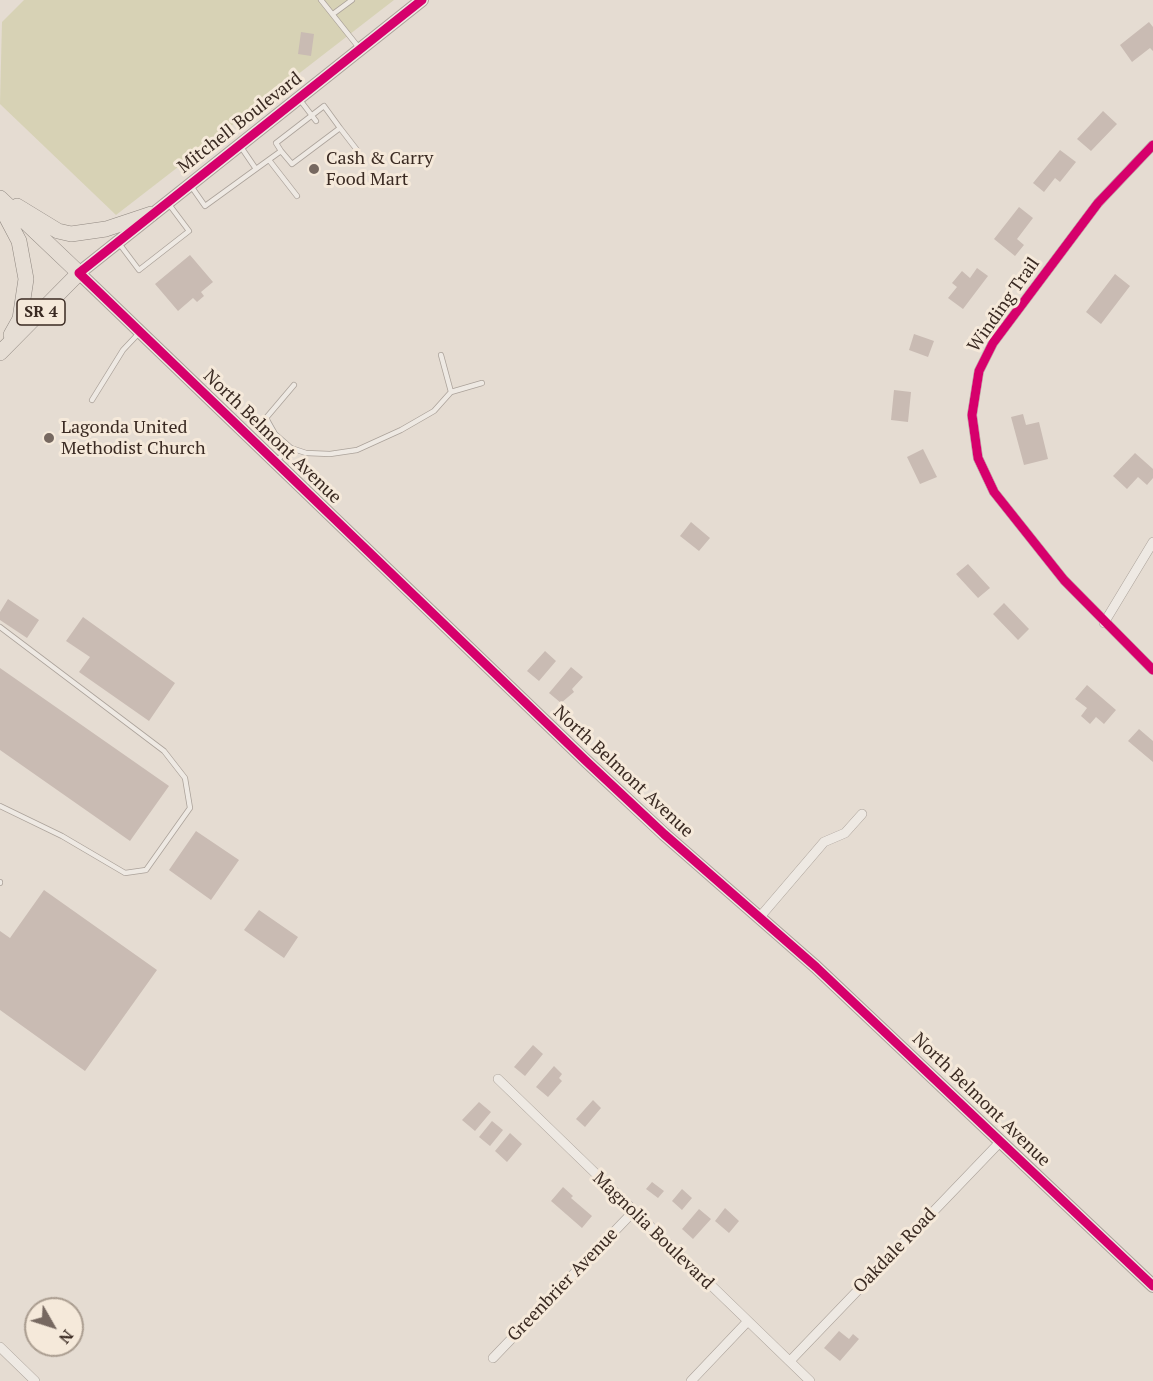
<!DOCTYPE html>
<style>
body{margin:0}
#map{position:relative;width:1153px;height:1381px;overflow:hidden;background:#e5dcd2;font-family:"PT Serif",serif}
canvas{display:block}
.north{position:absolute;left:24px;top:1297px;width:60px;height:60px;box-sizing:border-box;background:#f5e9da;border:2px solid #aa9d90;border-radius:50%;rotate:129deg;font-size:16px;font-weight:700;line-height:24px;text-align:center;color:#3a2a22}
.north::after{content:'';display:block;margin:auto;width:21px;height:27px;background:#766860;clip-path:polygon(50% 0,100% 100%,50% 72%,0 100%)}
</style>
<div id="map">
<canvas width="1153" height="1381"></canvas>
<div class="north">N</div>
</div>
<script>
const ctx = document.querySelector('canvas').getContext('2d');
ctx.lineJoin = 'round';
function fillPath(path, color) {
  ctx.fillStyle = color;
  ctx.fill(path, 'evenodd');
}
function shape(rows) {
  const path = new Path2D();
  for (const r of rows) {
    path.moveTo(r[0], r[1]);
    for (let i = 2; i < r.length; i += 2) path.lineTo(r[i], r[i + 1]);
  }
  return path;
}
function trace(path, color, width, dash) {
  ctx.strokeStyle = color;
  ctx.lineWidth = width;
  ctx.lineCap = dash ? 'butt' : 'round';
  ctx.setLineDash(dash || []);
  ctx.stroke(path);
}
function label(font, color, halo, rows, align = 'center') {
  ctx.font = font + ' "PT Serif",serif';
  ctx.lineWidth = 6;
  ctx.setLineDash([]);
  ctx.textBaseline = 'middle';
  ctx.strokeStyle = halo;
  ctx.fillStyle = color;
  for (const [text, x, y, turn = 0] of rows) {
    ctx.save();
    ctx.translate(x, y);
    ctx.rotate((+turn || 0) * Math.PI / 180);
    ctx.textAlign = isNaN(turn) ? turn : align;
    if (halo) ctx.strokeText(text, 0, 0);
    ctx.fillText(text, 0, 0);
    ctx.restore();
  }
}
fillPath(shape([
 [24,0,394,0,116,215,0,104,2,22]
]), '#d7d2b5');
fillPath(shape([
 [1149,22,1153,27,1153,51,1150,48,1132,62,1120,45],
 [301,32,314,34,311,56,298,54],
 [1103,111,1117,124,1091,151,1077,139],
 [1060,150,1076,162,1060,182,1055,178,1044,192,1033,183],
 [1019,207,1033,218,1017,239,1024,245,1015,256,994,239],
 [190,255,213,282,201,292,204,296,197,302,193,298,178,311,155,284],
 [977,268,988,276,963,309,948,298,957,287,952,283,962,271,970,278],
 [1115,274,1130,286,1101,324,1086,312],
 [914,334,934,341,928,357,909,350],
 [894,390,911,392,908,422,891,420],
 [1023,414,1026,425,1039,422,1048,459,1024,465,1011,417],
 [923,449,937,477,920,484,907,457],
 [1135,453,1153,469,1153,478,1147,485,1138,477,1127,489,1113,476],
 [691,522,710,538,699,551,680,536],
 [968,564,990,588,978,598,956,574],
 [8,599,39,620,27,638,0,620,0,612],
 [1004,603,1029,629,1018,640,993,614],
 [83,617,175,683,149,721,79,672,90,657,66,641],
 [545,651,556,661,539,681,527,671],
 [571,667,583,677,572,689,574,692,561,703,549,693],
 [0,668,169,786,130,841,0,750],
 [1087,685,1116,710,1104,724,1096,717,1090,724,1081,716,1087,708,1075,699],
 [1139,729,1153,741,1153,762,1128,741],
 [196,831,239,860,211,900,169,870],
 [44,890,157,970,85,1071,0,1010,0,931,10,938],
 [259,910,298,937,284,958,244,930],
 [533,1045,543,1054,525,1076,514,1067],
 [554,1066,562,1074,559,1078,562,1081,548,1097,536,1087],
 [593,1100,601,1108,585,1127,576,1119],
 [479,1102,491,1112,475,1131,462,1120],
 [492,1121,503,1130,490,1146,479,1137],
 [510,1133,522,1144,507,1162,495,1151],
 [652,1182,664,1191,658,1198,646,1189],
 [563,1187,573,1196,571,1198,592,1216,582,1228,551,1201],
 [682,1189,692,1198,682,1210,672,1201],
 [725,1208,739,1221,729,1233,715,1221],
 [699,1209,711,1219,693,1239,682,1229],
 [839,1331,849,1339,853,1334,859,1339,840,1361,824,1348]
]), '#c9bbb3');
const service = shape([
 [321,0,360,49],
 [333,14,352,0],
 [300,100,316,121],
 [340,128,357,150],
 [269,160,297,196],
 [256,169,281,151,292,164,340,128,324,106,276,143,281,151],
 [191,186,205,206,256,169,241,147],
 [118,242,139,270,189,231,168,203],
 [441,355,451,392],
 [294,385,266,418,275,434,291,448,306,453,330,454,357,450,401,430,434,411,451,392,482,383],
 [92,400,123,350,140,332],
 [277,461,289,447],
 [0,627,164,751,185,778,190,808,146,870,125,873,62,836,0,806],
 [0,882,0,883]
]);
const minor = shape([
 [1153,145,1098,203,993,343,979,371,972,415,978,458,994,492,1064,580,1153,670],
 [1104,623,1153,542],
 [759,918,824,842,845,833,862,814],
 [498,1079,810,1381],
 [0,1347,35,1381],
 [493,1358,633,1212],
 [790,1361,1001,1141],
 [691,1381,748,1321]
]);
const tertiary = shape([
 [422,0,79,273,585,760,664,834,816,967,1153,1286]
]);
const primary = shape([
 [0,198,79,273,0,353],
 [0,205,19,241,26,279,20,319,11,335],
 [17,206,58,231,71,234,106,229,151,214]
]);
trace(service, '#aba29a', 6);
trace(minor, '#aba29a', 10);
trace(tertiary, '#aba29a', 14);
trace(primary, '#908881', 16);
trace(service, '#eee9e3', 4.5);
trace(minor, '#eee9e3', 9);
trace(tertiary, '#eee9e3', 12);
trace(primary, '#e6ded5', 15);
trace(shape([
 [422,0,79,273,585,760,664,834,816,967,1153,1286],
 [1153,145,1098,203,993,343,979,371,972,415,978,458,994,492,1064,580,1153,670]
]), '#d6006c', 9);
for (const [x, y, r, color] of [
 [314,169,6,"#766860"],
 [49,438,6,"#766860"]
]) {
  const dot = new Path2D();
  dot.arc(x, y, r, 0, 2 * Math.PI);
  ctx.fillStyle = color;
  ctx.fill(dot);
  trace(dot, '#f5e9da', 2);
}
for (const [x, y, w] of [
 [41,312,48]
]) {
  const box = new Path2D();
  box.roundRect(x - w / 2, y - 13, w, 26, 4.5);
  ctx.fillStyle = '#f5e9da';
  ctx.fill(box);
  trace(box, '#3a2a22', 1.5);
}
label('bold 16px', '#3a2a22', null, [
 ["SR 4",41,312]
]);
label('18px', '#3a2a22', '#f5e9da', [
 ["Mitchell Boulevard",240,123,-38],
 ["Winding Trail",1004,305,-55],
 ["North Belmont Avenue",272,437,44],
 ["North Belmont Avenue",623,772,43],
 ["North Belmont Avenue",981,1100,44],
 ["Magnolia Boulevard",653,1231,44],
 ["Oakdale Road",895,1251,-46],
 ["Greenbrier Avenue",563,1285,-46]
]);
label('18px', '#3a2a22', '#f5e9da', [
 ["Cash & Carry",326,159],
 ["Food Mart",326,180],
 ["Lagonda United",61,428],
 ["Methodist Church",61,449]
], 'left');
</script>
